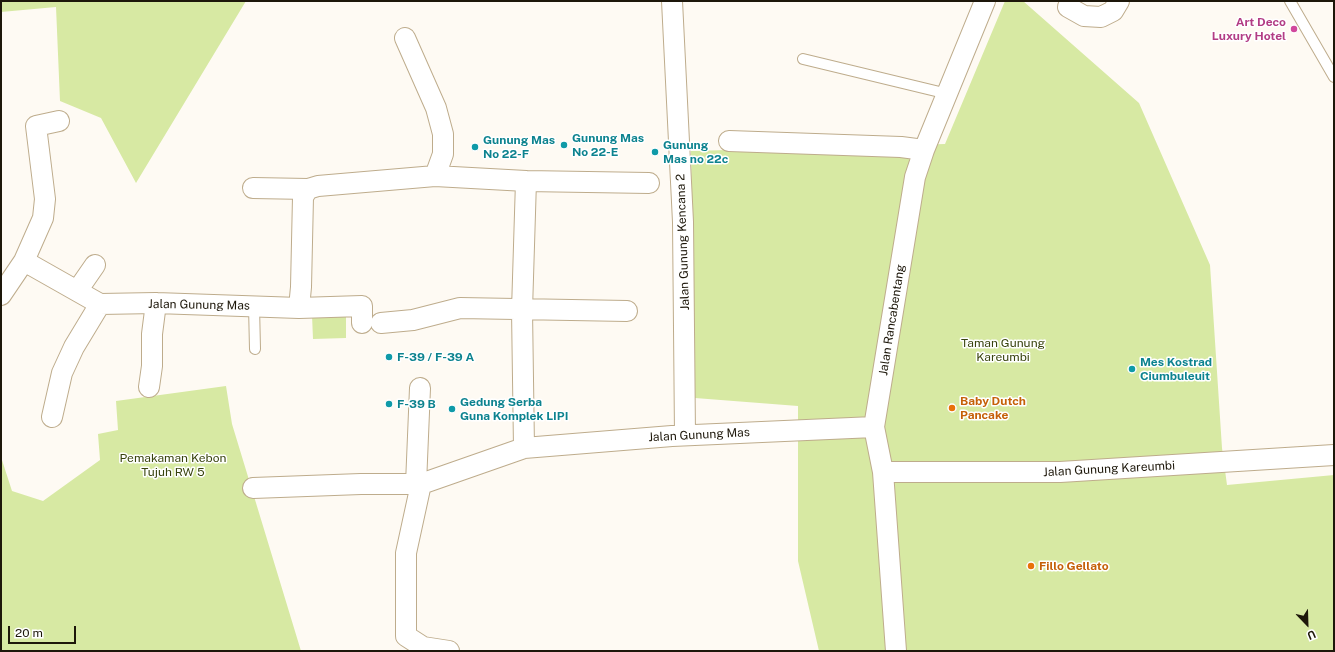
<!DOCTYPE html>
<style>
body{margin:0}
#map{position:relative;width:1335px;height:652px;overflow:hidden;background:#fefaf3;font-family:"Public Sans",sans-serif}
canvas{display:block}
.frame{position:absolute;inset:0;border:2px solid #1d170a;pointer-events:none}
.north{position:absolute;left:1287px;top:604px;width:40px;height:40px;-webkit-text-stroke:3px #fff;paint-order:stroke;rotate:157deg;font-size:11px;font-weight:700;line-height:16px;text-align:center;color:#1d170a}
.north::after{content:'';display:block;margin:auto;width:14px;height:18px;background:#1d170a;clip-path:polygon(50% 0,100% 100%,50% 72%,0 100%)}
.scale{position:absolute;left:8px;top:626px;width:68px;height:18px;box-sizing:border-box;border:2px solid #1d170a;border-top:0;padding-left:5px;font-size:12px;line-height:14px;white-space:nowrap;color:#1d170a;-webkit-text-stroke:3px #fff;paint-order:stroke}
</style>
<div id="map">
<canvas width="1335" height="652"></canvas>
<div class="frame"></div>
<div class="north">U</div>
<div class="scale">20 m</div>
</div>
<script>
const ctx = document.querySelector('canvas').getContext('2d');
ctx.lineJoin = 'round';
function fillPath(path, color) {
  ctx.fillStyle = color;
  ctx.fill(path, 'evenodd');
}
function shape(rows) {
  const path = new Path2D();
  for (const r of rows) {
    path.moveTo(r[0], r[1]);
    for (let i = 2; i < r.length; i += 2) path.lineTo(r[i], r[i + 1]);
  }
  return path;
}
function trace(path, color, width, dash) {
  ctx.strokeStyle = color;
  ctx.lineWidth = width;
  ctx.lineCap = dash ? 'butt' : 'round';
  ctx.setLineDash(dash || []);
  ctx.stroke(path);
}
function label(font, color, halo, rows, align = 'center') {
  ctx.font = font + ' "Public Sans",sans-serif';
  ctx.lineWidth = 3;
  ctx.setLineDash([]);
  ctx.textBaseline = 'middle';
  ctx.strokeStyle = halo;
  ctx.fillStyle = color;
  for (const [text, x, y, turn = 0] of rows) {
    ctx.save();
    ctx.translate(x, y);
    ctx.rotate((+turn || 0) * Math.PI / 180);
    ctx.textAlign = isNaN(turn) ? turn : align;
    if (halo) ctx.strokeText(text, 0, 0);
    ctx.fillText(text, 0, 0);
    ctx.restore();
  }
}
fillPath(shape([
 [1,1,246,1,136,183,101,118,60,101,56,7,1,12],
 [1005,1,1023,1,1139,103,1210,265,1222,448,1227,485,1334,475,1334,651,819,651,798,561,798,406,695,398,691,151,945,144],
 [312,315,346,315,346,338,313,339],
 [226,386,232,424,301,651,1,651,1,457,12,491,43,501,100,460,98,434,118,430,116,401]
]), '#d7e9a3');
const lane = shape([
 [1290,1,1334,77],
 [803,59,948,94],
 [254,306,255,349]
]);
const street = shape([
 [672,1,683,222,685,435],
 [1068,7,1084,16,1101,17,1113,11,1119,1],
 [405,38,436,108,443,134,443,154,435,176],
 [729,141,901,147,924,150],
 [253,188,308,189],
 [24,261,100,304,156,303,299,308,301,287,303,197,308,189,318,186,435,176,526,181],
 [77,291,95,265],
 [1,295,24,261,43,218,45,199,36,126,59,121],
 [299,308,362,306,362,323],
 [381,323,413,320,460,308,627,311],
 [149,387,152,366,152,334,156,303],
 [52,417,62,373,74,347,100,304],
 [524,448,522,310,526,181,649,183],
 [883,472,1060,472,1334,455],
 [416,484,420,388],
 [421,484,406,553,406,636,423,647,449,651],
 [253,488,361,484,421,484,524,448,672,436,874,427],
 [896,651,883,472,874,427,915,177,924,150,985,1]
]);
trace(lane, '#beac8c', 12);
trace(street, '#beac8c', 22);
trace(lane, '#fff', 10);
trace(street, '#fff', 20);
for (const [x, y, r, color] of [
 [1294,29,4,"#d1479c"],
 [564,145,4,"#0f9aa8"],
 [475,147,4,"#0f9aa8"],
 [655,152,4,"#0f9aa8"],
 [389,357,4,"#0f9aa8"],
 [1132,369,4,"#0f9aa8"],
 [389,404,4,"#0f9aa8"],
 [952,408,4,"#e8710a"],
 [452,409,4,"#0f9aa8"],
 [1031,566,4,"#e8710a"]
]) {
  const dot = new Path2D();
  dot.arc(x, y, r, 0, 2 * Math.PI);
  ctx.fillStyle = color;
  ctx.fill(dot);
  trace(dot, '#fff', 1.5);
}
label('bold 12px', '#b23c85', '#fff', [
 ["Art Deco",1286,22],
 ["Luxury Hotel",1286,36]
], 'right');
label('bold 12px', '#0d838f', '#fff', [
 ["Gunung Mas",572,138],
 ["No 22-E",572,152],
 ["Gunung Mas",483,140],
 ["No 22-F",483,154],
 ["Gunung",663,145],
 ["Mas no 22c",663,159],
 ["F-39 / F-39 A",397,357],
 ["Mes Kostrad",1140,362],
 ["Ciumbuleuit",1140,376],
 ["Gedung Serba",460,402],
 ["Guna Komplek LIPI",460,416],
 ["F-39 B",397,404]
], 'left');
label('12px', '#1d170a', '#fff', [
 ["Jalan Gunung Kencana 2",683,242,-92],
 ["Jalan Gunung Mas",199,305,1],
 ["Jalan Rancabentang",892,320,-81],
 ["Jalan Gunung Mas",699,435,-3],
 ["Jalan Gunung Kareumbi",1109,469,-3]
]);
label('12px', '#38430d', '#fff', [
 ["Taman Gunung",1003,343],
 ["Kareumbi",1003,357],
 ["Pemakaman Kebon",173,458],
 ["Tujuh RW 5",173,472]
]);
label('bold 12px', '#c56008', '#fff', [
 ["Baby Dutch",960,401],
 ["Pancake",960,415],
 ["Fillo Gellato",1039,566]
], 'left');
</script>
